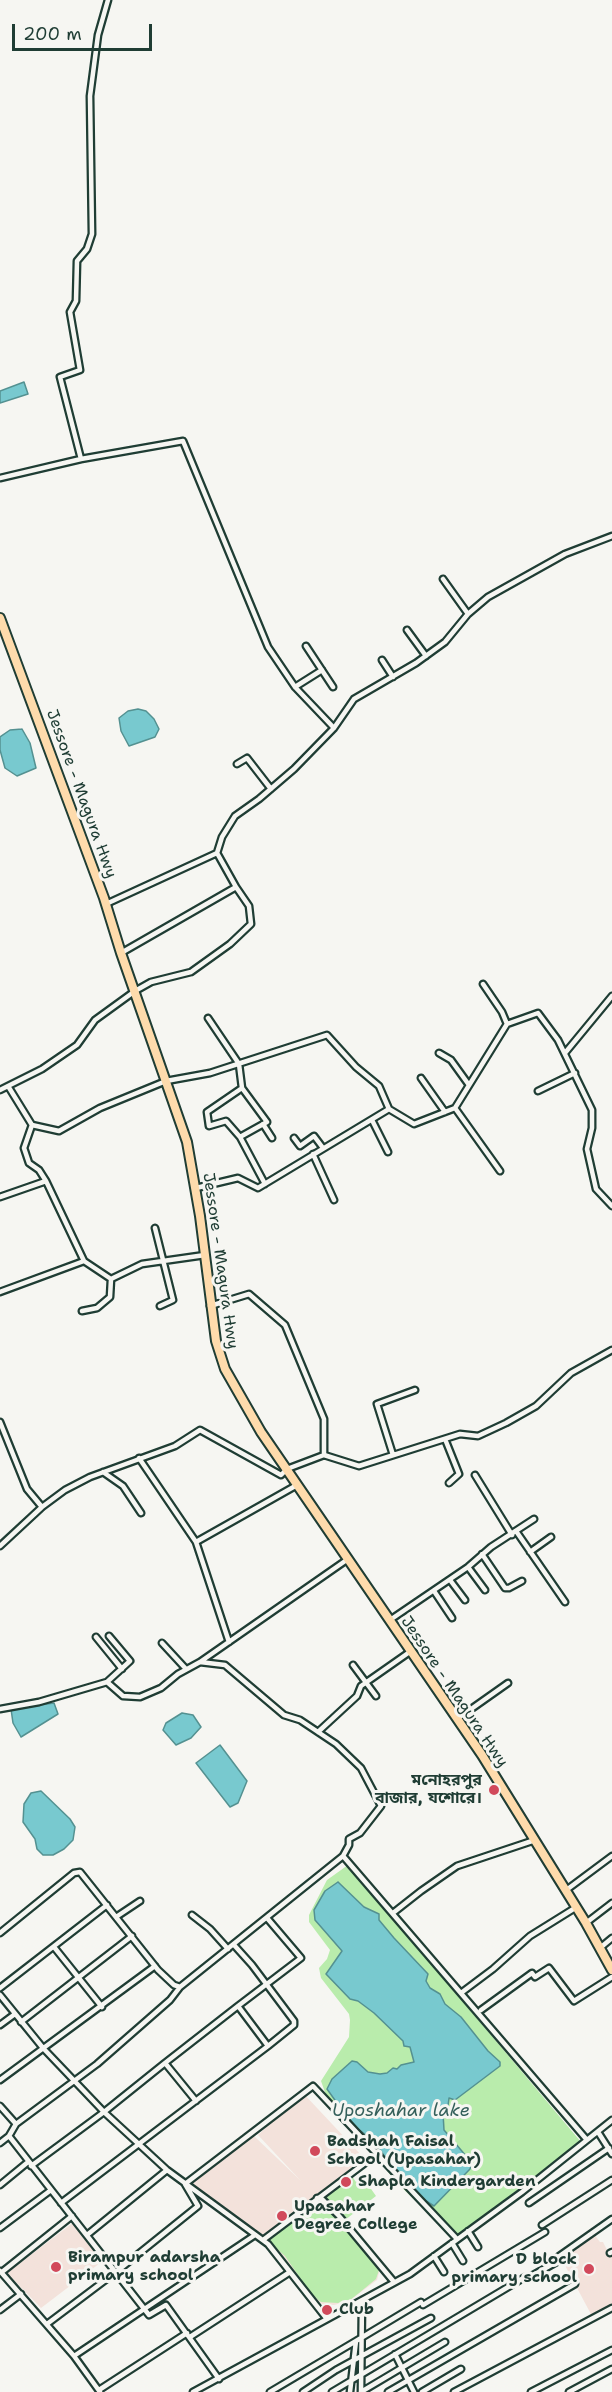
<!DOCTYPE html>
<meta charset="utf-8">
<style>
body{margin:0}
#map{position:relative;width:612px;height:2392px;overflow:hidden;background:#f6f6f2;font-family:"Shantell Sans",sans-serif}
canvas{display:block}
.scale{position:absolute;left:12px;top:24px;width:140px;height:27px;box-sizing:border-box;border:3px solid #1f3d34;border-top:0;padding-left:8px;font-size:18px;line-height:21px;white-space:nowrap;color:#1f3d34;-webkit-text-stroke:4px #f6f6f2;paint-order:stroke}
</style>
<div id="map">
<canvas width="612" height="2392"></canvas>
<div class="scale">200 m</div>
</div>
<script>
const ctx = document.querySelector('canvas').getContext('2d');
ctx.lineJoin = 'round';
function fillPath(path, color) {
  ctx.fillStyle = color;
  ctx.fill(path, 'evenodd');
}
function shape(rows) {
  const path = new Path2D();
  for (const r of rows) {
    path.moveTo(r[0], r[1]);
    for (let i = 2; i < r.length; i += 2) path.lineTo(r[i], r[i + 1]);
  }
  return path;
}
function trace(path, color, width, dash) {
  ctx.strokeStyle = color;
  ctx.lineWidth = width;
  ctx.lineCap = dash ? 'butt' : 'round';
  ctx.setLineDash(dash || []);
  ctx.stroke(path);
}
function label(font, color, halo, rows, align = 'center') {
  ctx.font = font + ' "Shantell Sans","Noto Sans Bengali",sans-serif';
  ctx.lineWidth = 6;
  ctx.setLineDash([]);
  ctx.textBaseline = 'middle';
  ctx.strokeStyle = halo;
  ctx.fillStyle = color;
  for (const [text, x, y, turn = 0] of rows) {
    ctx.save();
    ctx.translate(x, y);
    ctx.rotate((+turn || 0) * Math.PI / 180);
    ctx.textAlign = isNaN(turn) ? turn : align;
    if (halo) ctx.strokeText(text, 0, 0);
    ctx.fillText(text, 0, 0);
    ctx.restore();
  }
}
fillPath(shape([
 [303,2093,363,2157,319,2199,370,2252,380,2269,377,2280,349,2301,334,2305,322,2304,312,2296,284,2257,262,2239,190,2192,189,2186,254,2136,301,2181,258,2135],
 [74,2222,104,2260,41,2308,7,2273],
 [593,2233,600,2242,603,2242,607,2250,605,2253,608,2257,612,2254,612,2307,593,2318,560,2256]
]), '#f3e2db');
fillPath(shape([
 [348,1865,581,2142,454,2238,397,2183,384,2167,375,2146,339,2111,326,2095,321,2081,349,2037,350,2020,349,2014,321,1978,319,1968,327,1959,330,1950,309,1922,309,1915,327,1880],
 [350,2173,356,2182,362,2176,367,2182,365,2185,367,2188,369,2186,376,2196,345,2220,322,2197],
 [317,2200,349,2230,379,2270,376,2279,359,2293,350,2300,338,2303,321,2302,311,2294,285,2256,267,2240]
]), '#b9ecac');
const water = shape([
 [24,382,28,394,0,403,0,391,24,382],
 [138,709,146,711,154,719,159,729,155,737,129,746,121,731,119,718,128,711,138,709],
 [22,729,30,743,36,768,17,776,5,768,0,750,0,737,10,730,22,729],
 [54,1703,58,1714,21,1737,13,1723,11,1709,54,1703],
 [182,1713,193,1715,201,1727,191,1738,176,1745,163,1730,166,1723,182,1713],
 [220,1745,247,1781,238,1803,230,1807,196,1763,220,1745],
 [41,1791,70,1819,75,1827,73,1840,64,1849,53,1855,43,1855,37,1849,35,1839,23,1822,24,1804,31,1793,41,1791],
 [338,1882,364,1907,379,1914,379,1920,394,1938,428,1974,426,1981,430,1988,440,1994,445,2004,461,2017,488,2051,500,2062,500,2066,455,2100,449,2098,448,2106,443,2113,444,2130,472,2163,470,2169,434,2206,417,2195,415,2189,393,2168,373,2140,358,2129,342,2110,327,2089,332,2079,352,2061,357,2062,368,2072,380,2074,387,2073,393,2068,397,2069,401,2065,414,2062,410,2047,404,2046,403,2041,374,2013,358,2001,350,1999,326,1974,342,1951,315,1920,314,1910,325,1891,338,1882]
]);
fillPath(water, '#78c9cf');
trace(water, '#549191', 1.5);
const minor = shape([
 [81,459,60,377,80,370,70,312,76,301,77,261,87,249,92,234,90,96,98,35,108,0],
 [0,478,81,459,183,441,268,647,295,687,334,728],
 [443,579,468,614],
 [407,630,426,656],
 [306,646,333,687],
 [382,660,393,677],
 [295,687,322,670],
 [237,764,247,758,271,789],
 [106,904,217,853],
 [121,953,236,887,217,853,222,837,235,816,259,799,294,769,334,728,354,699,416,663,445,642,468,614,488,597,565,554,612,536],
 [483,984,502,1012,507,1024],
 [208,1018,239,1064,242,1088,267,1122,240,1137],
 [439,1053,451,1060,469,1085],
 [565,1053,612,996],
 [421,1078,445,1112],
 [8,1086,32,1125,59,1131,100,1108,166,1081,210,1073,327,1035,356,1067,379,1086,389,1109],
 [242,1088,207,1112,209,1126,226,1121,240,1137,265,1184],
 [0,1090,42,1069,77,1045,95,1020,135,991,151,982,191,972,230,944,251,924,249,906,236,887],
 [538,1091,575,1073],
 [455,1108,500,1171],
 [372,1120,388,1152],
 [263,1124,272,1138],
 [294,1138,300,1146,314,1136,323,1148],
 [313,1154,334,1200],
 [46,1181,84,1261],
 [196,1188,238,1178,258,1188,389,1109,414,1124,455,1108,507,1024,538,1013,558,1040,592,1110,592,1128,587,1149,596,1189,612,1206],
 [0,1197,46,1181,39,1170,29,1163,24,1148,32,1125],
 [155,1228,173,1300,160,1306],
 [0,1292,84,1261,111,1279,142,1264,205,1255],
 [210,1306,249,1294,285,1325,324,1419,324,1455],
 [82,1311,97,1308,110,1297,111,1279],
 [0,1422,27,1489,42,1507],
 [445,1439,459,1474,449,1483],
 [393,1455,377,1404,415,1390],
 [139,1458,196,1542,229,1642],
 [103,1472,123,1486,141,1513],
 [475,1475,512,1535],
 [516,1531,565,1602],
 [196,1542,297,1485],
 [0,1546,42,1507,65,1490,90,1477,175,1446,200,1430,281,1475,287,1469,324,1455,359,1466,460,1434,478,1436,506,1423,536,1406,571,1373,612,1350],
 [530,1552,551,1537],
 [482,1554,505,1588,509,1588,522,1581],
 [468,1567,485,1590],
 [450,1580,465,1600],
 [434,1591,452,1618],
 [390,1620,468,1567,491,1547,534,1519],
 [96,1637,122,1669],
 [162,1643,186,1669],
 [200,1662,348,1559],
 [353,1665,376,1696],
 [107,1682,130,1661,109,1636],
 [0,1709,39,1702,107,1682,123,1696,140,1697,161,1688,178,1674,200,1662,225,1665,284,1715,300,1720,336,1744,361,1768,381,1806,360,1833,349,1839,349,1845,343,1856,180,1987,174,1985,158,1970,80,1872,74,1873,0,1933],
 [457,1719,508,1683],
 [318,1732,357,1696,361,1686,411,1651],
 [343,1856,587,2140],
 [565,1891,612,1856],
 [393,1913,421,1891,457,1866,535,1840],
 [192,1915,210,1929,228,1949],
 [116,1917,140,1901],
 [586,1923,612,1903],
 [234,1945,252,1965,294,2021,294,2025,268,2046],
 [54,1947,102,2007],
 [600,1948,612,1938],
 [0,1988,107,1905],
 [461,1993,493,1969,530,1936,575,1908],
 [0,1995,43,2048,104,2112,167,2170,268,2244,327,2319],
 [238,2006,301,1958,267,1918],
 [481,2010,532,1973,535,1977,549,1968,574,2001,612,1977],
 [21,2022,132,1936],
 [0,2025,15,2014],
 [0,2080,155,1966],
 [0,2106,16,2124,9,2136,149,2315,166,2305,219,2379],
 [16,2124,97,2064,170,2000,180,1987],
 [598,2132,612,2154],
 [0,2143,9,2136],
 [31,2166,104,2112,165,2063,196,2101],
 [0,2185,28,2162],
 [317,2198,322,2199,339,2216,394,2282],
 [61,2203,268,2046,238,2006,165,2063],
 [529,2203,609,2148],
 [542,2225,612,2180],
 [0,2228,51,2190],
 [468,2231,478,2247],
 [87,2235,167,2170],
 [263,2240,377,2154],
 [452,2243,463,2261],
 [610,2253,612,2252],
 [434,2256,444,2272],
 [558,2257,612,2219],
 [0,2271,74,2356,100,2392],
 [2,2272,72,2216],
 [423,2305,545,2232],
 [0,2310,21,2294],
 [47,2324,116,2272,198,2206,185,2184,313,2086,457,2239],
 [190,2337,290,2272],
 [395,2354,414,2392],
 [74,2356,255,2235],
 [99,2390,187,2333],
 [193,2392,410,2274,522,2192,612,2120],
 [270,2392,356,2341],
 [303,2392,336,2370,431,2318],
 [332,2392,525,2277,528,2278,560,2260],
 [350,2392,356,2341,421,2302],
 [361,2392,445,2342],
 [361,2392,362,2300],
 [388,2392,575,2284],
 [422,2392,461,2369],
 [454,2392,612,2308],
 [531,2392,612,2350],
 [569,2392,612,2369]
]);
const trunk = shape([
 [0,618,104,898,121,953,187,1142,200,1216,216,1341,225,1369,261,1432,482,1755,586,1923,612,1970]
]);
trace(minor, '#1f3d34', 9);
trace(trunk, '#1f3d34', 12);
trace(minor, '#f6f6f2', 4.5);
trace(trunk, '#fedbac', 8);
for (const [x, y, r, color] of [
 [494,1790,6,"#d1495b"],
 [315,2151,6,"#d1495b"],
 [346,2182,6,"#d1495b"],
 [282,2216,6,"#d1495b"],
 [56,2267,6,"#d1495b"],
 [589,2269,6,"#d1495b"],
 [327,2310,6,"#d1495b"]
]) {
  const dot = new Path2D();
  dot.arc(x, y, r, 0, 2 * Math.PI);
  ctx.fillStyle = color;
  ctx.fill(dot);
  trace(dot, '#f6f6f2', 2);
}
label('16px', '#1f3d34', '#f6f6f2', [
 ["Jessore - Magura Hwy",81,794,70],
 ["Jessore - Magura Hwy",220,1261,82],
 ["Jessore - Magura Hwy",454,1692,56]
]);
label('bold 16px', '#1f3d34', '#f6f6f2', [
 ["ম‌ন‌োহরপুর",482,1781,"right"],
 ["বাজার, যশ‌োরে।",482,1799,"right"],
 ["Badshah Faisal",327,2142],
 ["School (Upasahar)",327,2160],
 ["Shapla Kindergarden",358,2182],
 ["Upasahar",294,2207],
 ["Degree College",294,2225],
 ["Birampur adarsha",68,2258],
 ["primary school",68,2276],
 ["D block",577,2260,"right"],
 ["primary school",577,2278,"right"],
 ["Club",339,2310]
], 'left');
label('italic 18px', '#35605b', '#f6f6f2', [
 ["Uposhahar lake",401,2111]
]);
</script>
